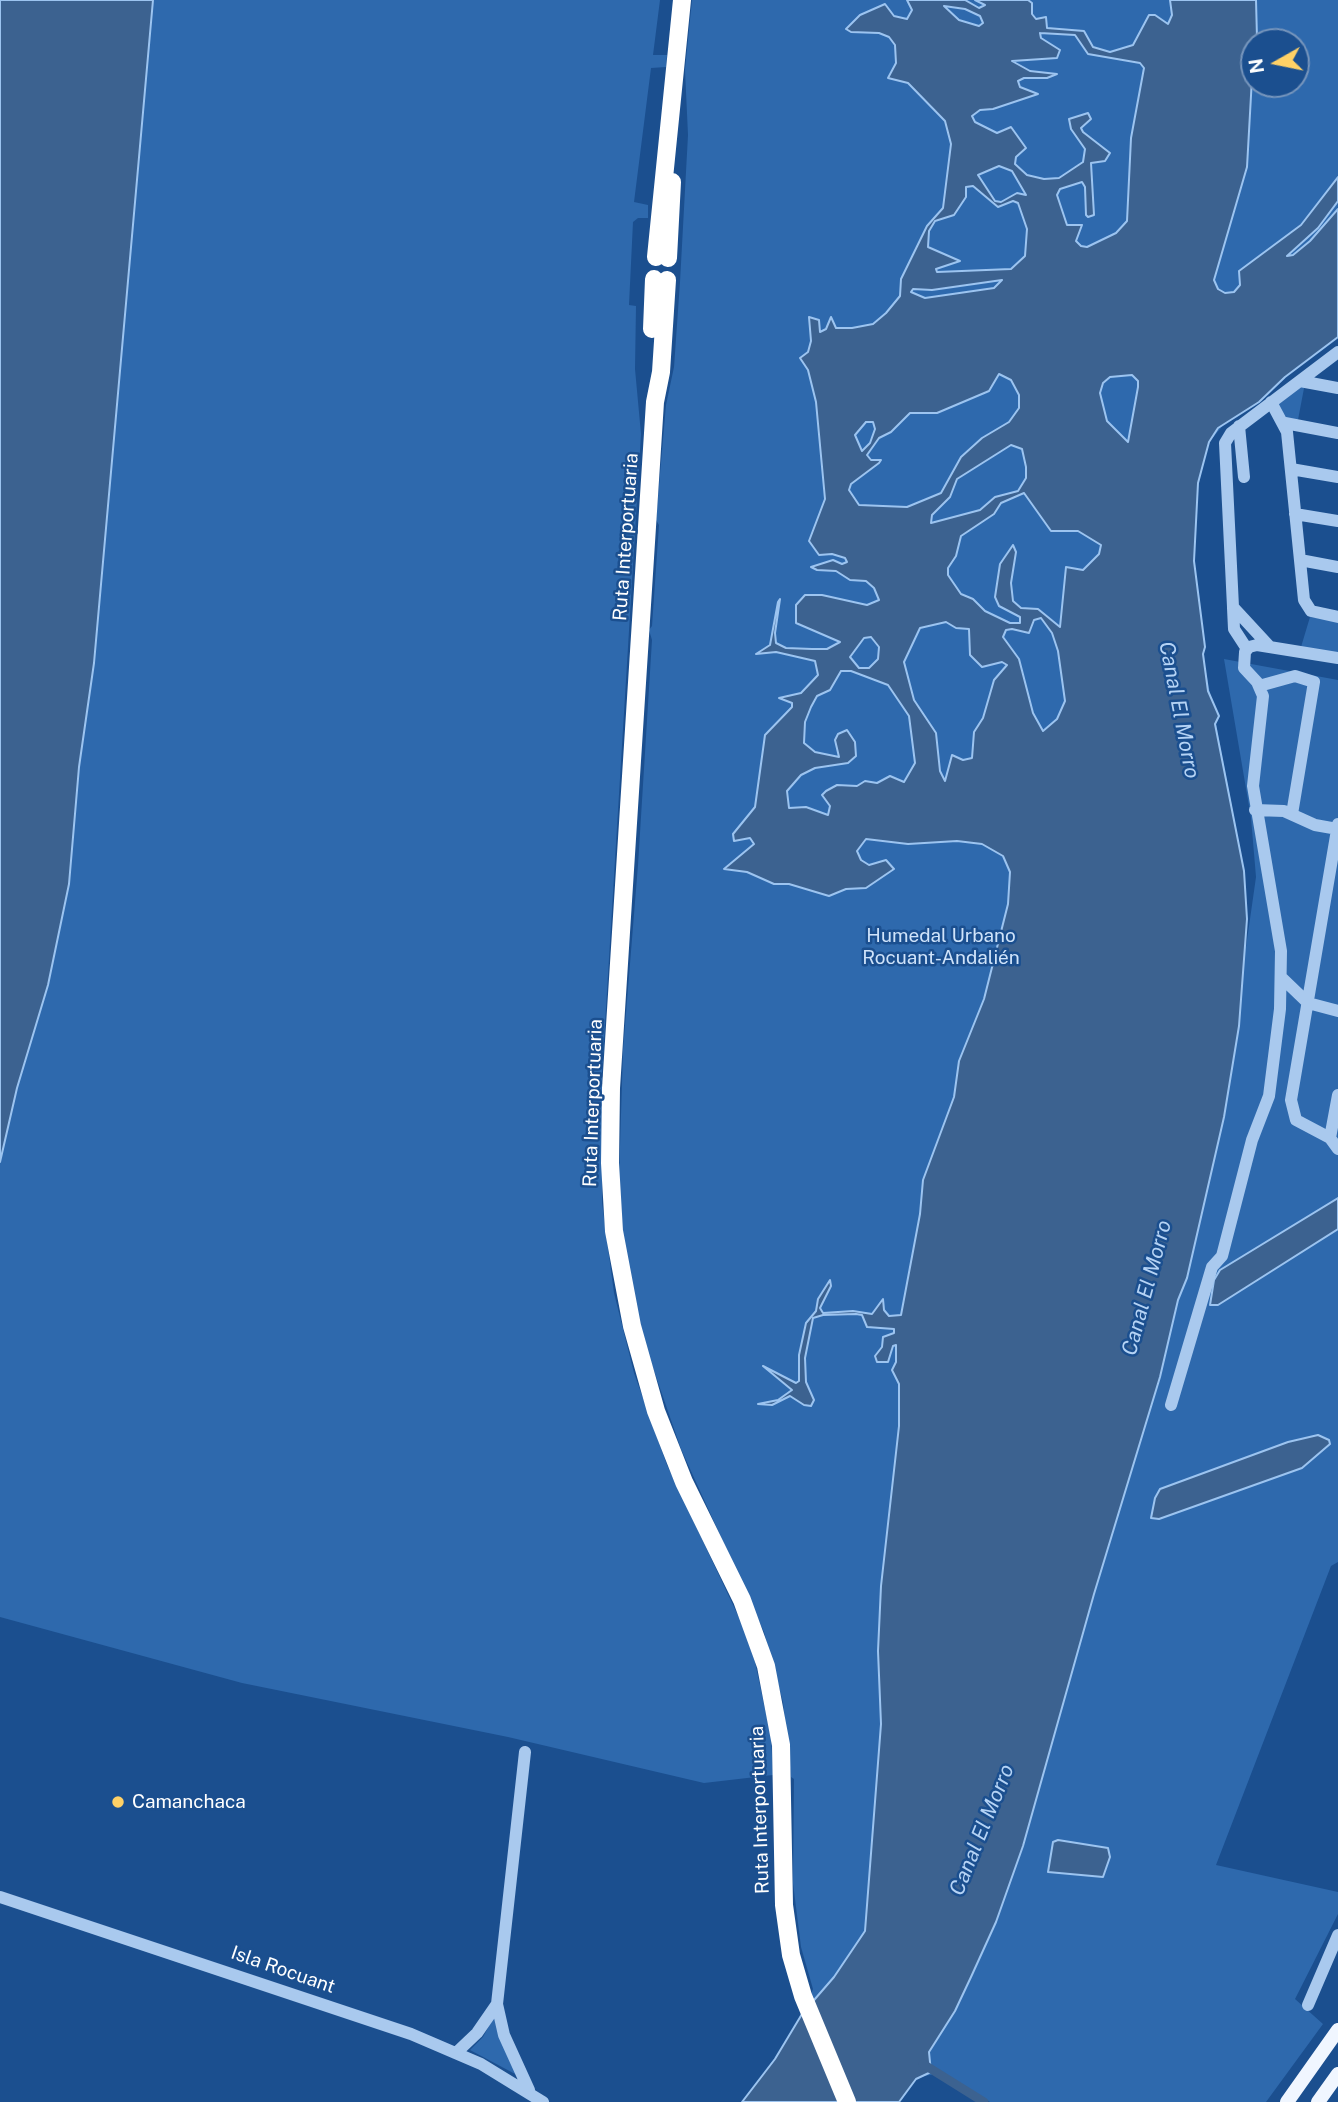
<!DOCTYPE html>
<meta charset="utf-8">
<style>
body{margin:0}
#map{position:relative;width:1338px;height:2102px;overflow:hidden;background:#1b4f8f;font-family:"Public Sans",sans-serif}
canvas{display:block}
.north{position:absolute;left:1240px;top:28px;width:70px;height:70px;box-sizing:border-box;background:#1b4f8f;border:2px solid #7695bc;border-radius:50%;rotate:261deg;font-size:19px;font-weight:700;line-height:28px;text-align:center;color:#fff}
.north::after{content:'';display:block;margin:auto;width:24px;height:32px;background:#ffd166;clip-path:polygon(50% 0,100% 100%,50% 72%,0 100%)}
</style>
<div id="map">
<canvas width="1338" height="2102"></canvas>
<div class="north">N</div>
</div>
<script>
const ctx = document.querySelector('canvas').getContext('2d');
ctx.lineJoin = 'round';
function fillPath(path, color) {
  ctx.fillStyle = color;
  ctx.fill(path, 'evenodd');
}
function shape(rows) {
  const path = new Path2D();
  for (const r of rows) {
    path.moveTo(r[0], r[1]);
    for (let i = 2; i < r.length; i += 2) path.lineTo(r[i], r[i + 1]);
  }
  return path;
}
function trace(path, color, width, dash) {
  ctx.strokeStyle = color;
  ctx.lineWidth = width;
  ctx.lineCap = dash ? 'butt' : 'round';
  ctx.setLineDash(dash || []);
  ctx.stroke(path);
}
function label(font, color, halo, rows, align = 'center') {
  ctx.font = font + ' "Public Sans",sans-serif';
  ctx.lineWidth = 5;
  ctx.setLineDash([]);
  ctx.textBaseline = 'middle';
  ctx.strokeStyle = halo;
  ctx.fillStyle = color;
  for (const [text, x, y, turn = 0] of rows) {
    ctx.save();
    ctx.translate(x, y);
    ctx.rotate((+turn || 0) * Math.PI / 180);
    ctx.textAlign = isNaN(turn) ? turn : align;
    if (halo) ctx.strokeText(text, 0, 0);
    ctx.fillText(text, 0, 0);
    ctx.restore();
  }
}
fillPath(shape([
 [105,0,660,0,653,55,667,55,666,67,651,68,634,202,648,205,648,218,638,218,633,222,629,305,636,306,635,369,641,434,602,1073,602,1203,614,1293,634,1373,667,1465,742,1624,755,1662,771,1737,773,1775,704,1783,508,1737,242,1683,0,1617,0,878],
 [692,0,1338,0,1338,337,1285,377,1259,402,1226,422,1209,442,1208,429,1195,489,1191,550,1200,641,1244,869,1246,947,1256,877,1251,818,1224,659,1338,680,1338,1562,1331,1566,1216,1865,1338,1892,1338,1914,1295,1999,1323,2024,1266,2102,990,2102,937,2071,936,2074,918,2077,899,2102,745,2102,802,2017,813,1989,801,1947,793,1883,794,1779,791,1777,783,1702,764,1632,681,1449,641,1333,623,1234,619,1179,623,1050,638,865,652,640,649,630,652,626,659,525,656,520,666,405,674,367,680,282,688,135,685,70],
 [1254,42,1296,42,1296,84,1254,84],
 [1305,383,1297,425,1286,423,1272,402],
 [1310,617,1338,621,1338,653,1301,647],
 [494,2017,517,2075,470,2050,483,2037]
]), '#2e69ad');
const water = shape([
 [0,0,153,0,94,663,79,767,69,884,48,985,17,1088,0,1162,0,0],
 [907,0,965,0,979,8,985,5,975,0,1028,0,1032,3,1032,14,1036,19,1046,17,1047,28,1084,31,1093,47,1110,52,1133,45,1149,15,1155,15,1168,24,1172,15,1170,0,1256,0,1257,38,1254,42,1247,167,1214,280,1218,289,1225,293,1234,292,1240,285,1239,271,1301,225,1338,177,1338,201,1318,228,1287,256,1293,255,1310,241,1338,209,1338,337,1285,377,1259,402,1218,428,1209,442,1198,483,1194,561,1205,647,1203,654,1208,691,1219,716,1215,724,1244,871,1247,919,1239,1026,1224,1117,1187,1278,1178,1300,1160,1377,1094,1594,1023,1846,996,1922,971,1977,955,2011,929,2052,931,2072,916,2079,899,2102,742,2102,775,2059,802,2014,834,1977,865,1931,881,1724,878,1651,881,1586,899,1426,899,1384,892,1370,896,1362,896,1345,893,1346,888,1362,877,1362,875,1356,882,1347,883,1337,894,1333,894,1329,867,1327,862,1315,856,1314,823,1315,813,1318,805,1358,806,1382,814,1400,811,1406,804,1405,790,1396,772,1405,758,1404,778,1400,792,1390,763,1366,796,1383,799,1381,799,1355,806,1323,816,1311,818,1299,830,1280,831,1286,820,1308,823,1313,853,1311,872,1314,883,1299,884,1310,889,1316,901,1315,920,1214,923,1180,954,1097,959,1061,984,999,1008,904,1010,872,1003,856,982,844,957,841,908,844,866,839,857,851,861,860,869,865,886,860,894,869,866,888,846,889,829,896,789,884,774,884,747,872,724,869,754,844,750,838,734,841,733,834,755,807,765,735,792,707,792,703,779,698,801,693,818,675,815,661,776,652,756,654,770,645,778,602,780,599,775,633,776,643,786,648,812,649,827,649,840,642,796,623,796,605,805,595,822,595,867,605,879,600,874,588,866,581,850,580,836,571,817,570,811,567,833,560,842,564,847,562,845,558,832,554,819,555,809,541,825,499,816,402,808,370,800,358,808,352,811,341,809,317,819,320,820,332,826,329,831,317,836,328,852,328,873,324,886,313,900,296,901,279,927,226,943,208,951,144,945,121,908,83,888,78,896,63,895,45,889,37,879,33,851,32,846,29,860,15,885,4,894,16,907,19,912,10,907,0],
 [944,6,965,9,980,16,983,23,979,26,959,20,944,6],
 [1040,33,1075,35,1088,54,1140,63,1144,68,1131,138,1127,221,1116,233,1087,247,1081,246,1076,241,1082,225,1067,225,1057,195,1060,189,1082,182,1085,187,1086,215,1088,217,1094,215,1091,163,1105,161,1110,153,1083,132,1081,128,1091,119,1088,113,1069,119,1071,129,1085,149,1083,162,1059,178,1044,179,1027,175,1015,164,1016,157,1026,148,1011,127,997,133,975,122,972,116,980,110,993,109,1038,94,1020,87,1018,81,1024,78,1047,78,1057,74,1030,71,1012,61,1057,58,1060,50,1041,38,1040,33],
 [999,166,1012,171,1026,195,1017,193,1001,202,995,201,978,175,999,166],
 [973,186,998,207,1013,201,1018,203,1027,229,1025,256,1011,269,937,272,936,269,960,261,928,247,929,231,935,221,954,215,966,197,966,187,973,186],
 [1002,280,994,288,925,298,911,292,913,289,932,290,1002,280],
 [999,374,1011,380,1019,395,1019,408,1009,422,982,438,961,457,941,493,907,507,859,505,849,490,851,484,879,463,881,460,871,460,867,455,879,438,891,432,910,413,937,413,989,391,999,374],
 [1132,375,1138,381,1138,387,1128,442,1107,421,1100,393,1103,383,1110,377,1132,375],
 [866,422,873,422,875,429,870,443,862,451,855,435,866,422],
 [1011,445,1022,449,1026,467,1026,478,1018,491,995,497,980,510,931,523,932,515,950,497,957,479,1011,445],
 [1024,493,1051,531,1078,531,1101,545,1099,554,1083,570,1066,567,1060,627,1038,609,1021,608,1013,601,1011,583,1016,552,1013,545,1000,564,995,597,999,606,1020,617,1020,623,1010,623,985,611,973,599,961,594,948,575,948,568,956,556,961,536,994,514,1001,503,1024,493],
 [1041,618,1052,633,1058,651,1065,701,1057,719,1043,731,1033,713,1019,659,1003,637,1006,630,1012,629,1029,633,1034,620,1041,618],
 [946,622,956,628,969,629,970,655,982,667,1002,662,1007,665,994,680,983,718,974,732,972,758,963,760,952,755,945,781,940,771,936,733,914,700,904,662,920,628,946,622],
 [871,637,879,647,878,659,869,668,859,668,850,657,864,638,871,637],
 [841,671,851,671,888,685,909,716,915,763,904,782,890,776,877,783,865,781,857,786,837,785,826,791,822,795,830,806,828,815,806,807,789,808,787,791,801,775,815,768,848,763,856,756,855,742,847,730,838,734,835,740,839,757,815,752,804,743,805,722,811,707,817,696,830,690,841,671],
 [1338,1198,1338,1229,1218,1305,1210,1305,1214,1280,1220,1270,1338,1198],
 [1318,1435,1329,1440,1330,1444,1302,1468,1159,1519,1151,1518,1155,1498,1160,1489,1288,1442,1318,1435],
 [1058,1840,1108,1848,1110,1857,1103,1877,1048,1872,1053,1842,1058,1840]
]);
fillPath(water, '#3c6290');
trace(water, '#9cc4f0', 2);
trace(shape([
 [923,2064,984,2102]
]), '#3c6290', 9);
trace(shape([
 [1300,381,1338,388],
 [1271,402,1287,432,1304,600,1311,611,1338,617],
 [1285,423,1338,433],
 [1239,426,1244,477],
 [1291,469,1338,477],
 [1295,514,1338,521],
 [1300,560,1338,567],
 [1233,608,1234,629,1247,649],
 [1270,647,1233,607,1225,443,1231,433,1338,352],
 [1259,686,1295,676,1314,682,1292,814],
 [1255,810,1284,811,1315,825,1338,829],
 [1338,824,1291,1100,1296,1120,1330,1138,1338,1149],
 [1282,978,1308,1003,1338,1011],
 [1330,1138,1338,1095],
 [1171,1405,1212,1267,1222,1256,1252,1140,1269,1096,1280,1009,1281,951,1253,786,1263,696,1257,682,1244,668,1245,652,1249,647,1257,645,1338,658],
 [525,1752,497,2004,504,2035,529,2090],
 [0,1897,411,2034,481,2064,543,2102],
 [1308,2005,1338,1935],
 [457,2052,477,2033,497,2004]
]), '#a9c9ee', 12);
trace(shape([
 [1287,2102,1338,2030],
 [1318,2102,1338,2074]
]), '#f0f6ff', 14);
trace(shape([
 [656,257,682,0],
 [668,258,672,182],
 [667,280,661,372,655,402,611,1088,610,1163,614,1231,632,1326,656,1411,684,1482,742,1600,766,1666,781,1745,784,1905,791,1955,803,1996,847,2102],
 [652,329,654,279]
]), '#fff', 18);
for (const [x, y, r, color] of [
 [118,1802,7,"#ffd166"]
]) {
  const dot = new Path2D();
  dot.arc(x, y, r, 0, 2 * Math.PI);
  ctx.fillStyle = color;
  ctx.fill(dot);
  trace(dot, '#1b4f8f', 2.5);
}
label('19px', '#fff', '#1b4f8f', [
 ["Ruta Interportuaria",626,537,-86],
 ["Ruta Interportuaria",593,1103,-88],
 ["Ruta Interportuaria",760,1810,-92],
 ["Isla Rocuant",283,1970,19]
]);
label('19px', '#cfe3fa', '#1b4f8f', [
 ["Humedal Urbano",941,936],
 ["Rocuant-Andalién",941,958]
]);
label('19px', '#fff', '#1b4f8f', [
 ["Camanchaca",132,1802]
], 'left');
label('italic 21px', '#b5d3f5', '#1b4f8f', [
 ["Canal El Morro",1179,710,79],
 ["Canal El Morro",1147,1288,-75],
 ["Canal El Morro",982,1830,-68]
]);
</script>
